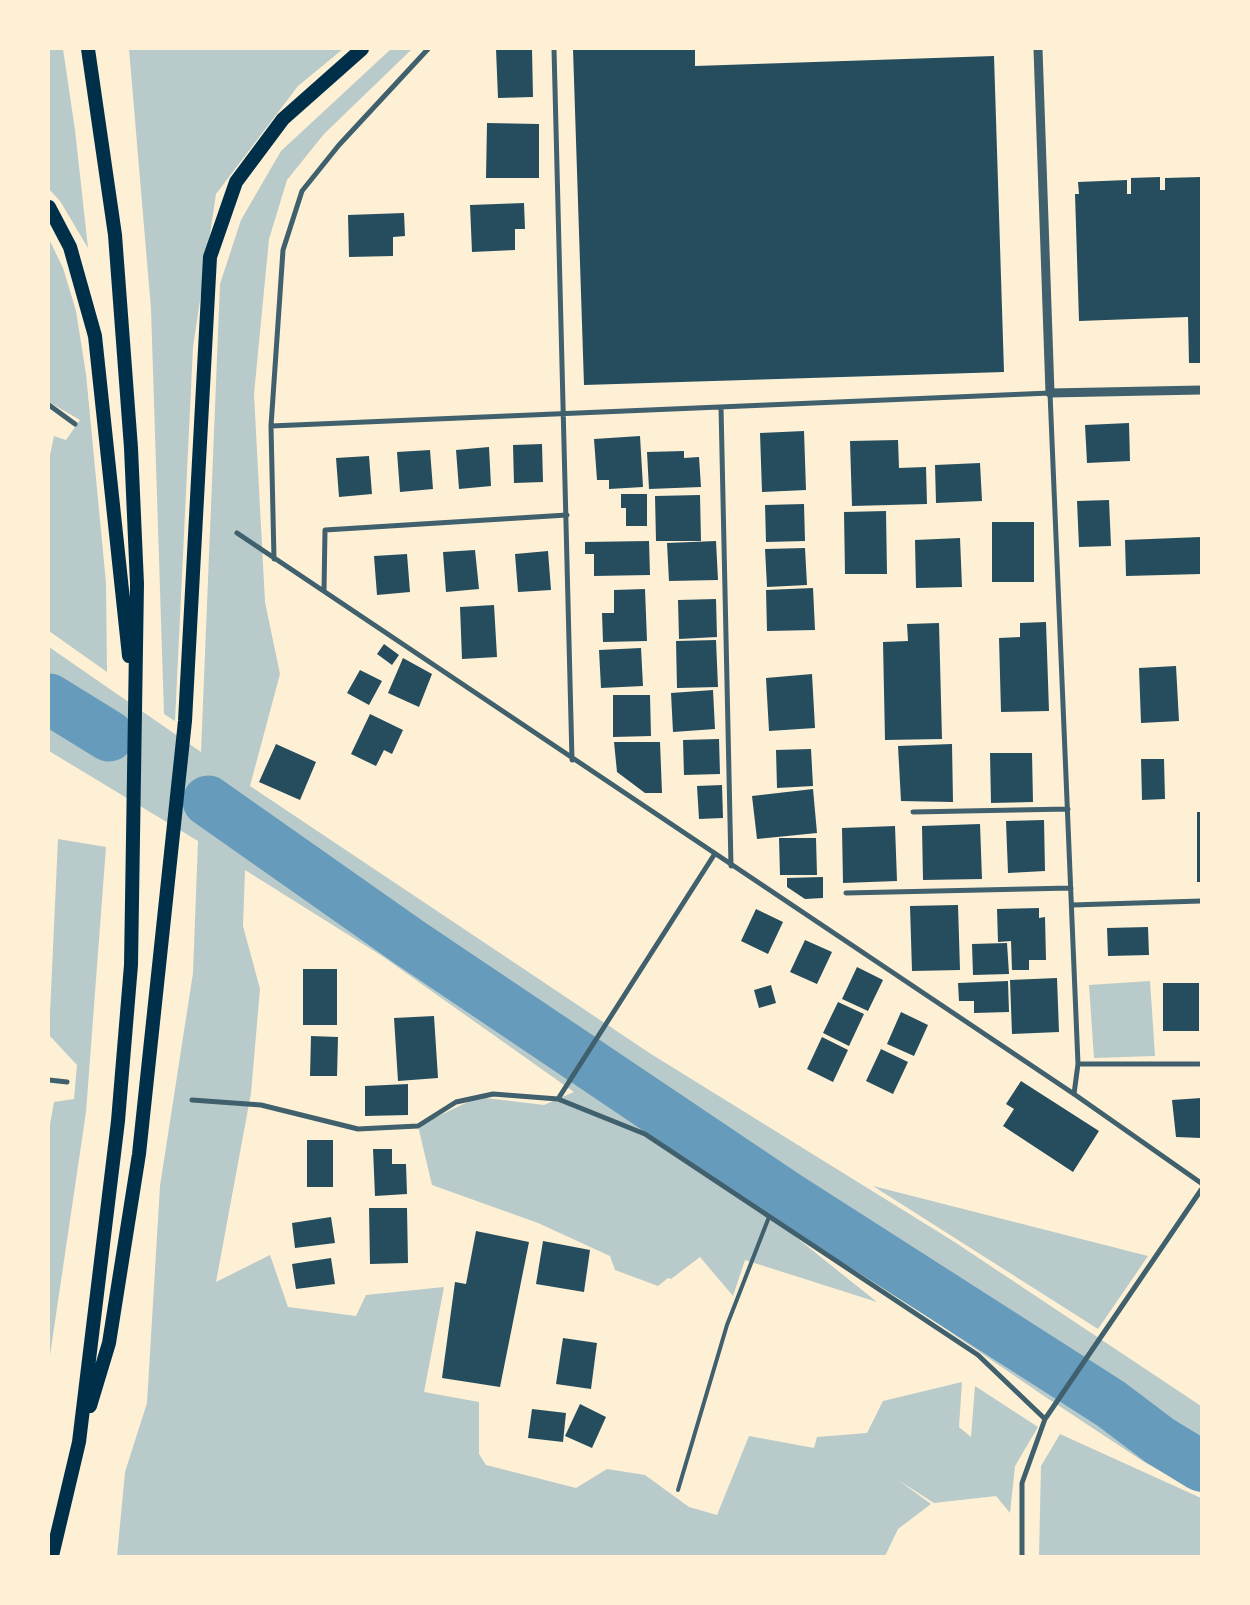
<!DOCTYPE html>
<style>
body{margin:0}
#map{position:relative;width:1250px;height:1605px;overflow:hidden;background:#fdf0d5;font-family:"Zilla Slab",serif}
canvas{display:block}
.frame{position:absolute;inset:0;border:50px solid #fdf0d5;pointer-events:none}
</style>
<div id="map">
<canvas width="1250" height="1605"></canvas>
<div class="frame"></div>
</div>
<script>
const ctx = document.querySelector('canvas').getContext('2d');
ctx.lineJoin = 'round';
function fillPath(path, color) {
  ctx.fillStyle = color;
  ctx.fill(path, 'evenodd');
}
function shape(rows) {
  const path = new Path2D();
  for (const r of rows) {
    path.moveTo(r[0], r[1]);
    for (let i = 2; i < r.length; i += 2) path.lineTo(r[i], r[i + 1]);
  }
  return path;
}
function trace(path, color, width, dash) {
  ctx.strokeStyle = color;
  ctx.lineWidth = width;
  ctx.lineCap = dash ? 'butt' : 'round';
  ctx.setLineDash(dash || []);
  ctx.stroke(path);
}
fillPath(shape([
 [49,49,63,49,75,130,88,248,60,201,49,189],
 [129,49,343,49,298,86,216,194,193,347,175,721,164,714,151,309],
 [391,49,412,49,324,134,287,180,269,239,254,394,265,602,280,674,250,786,651,1054,953,1241,1201,1406,1201,1493,1144,1462,1044,1396,902,1299,772,1218,877,1302,745,1260,733,1296,700,1257,671,1279,668,1278,658,1286,615,1270,610,1256,538,1223,432,1185,418,1126,478,1097,544,1105,574,1092,382,956,245,870,243,926,260,989,251,1093,216,1282,270,1255,288,1307,356,1316,366,1295,444,1287,424,1392,479,1402,479,1454,486,1465,576,1488,607,1469,645,1475,689,1507,717,1515,749,1436,814,1448,817,1437,867,1433,883,1401,962,1382,959,1427,971,1437,975,1386,1038,1427,1015,1466,1010,1513,996,1496,934,1503,898,1480,931,1504,898,1529,885,1556,117,1556,125,1472,147,1403,160,1186,193,973,198,841,49,751,49,647,201,752,220,284,241,220,281,151],
 [49,239,63,268,76,311,86,374,106,583,107,672,49,631,49,460,54,436,66,440,80,420,49,402],
 [58,839,106,847,86,1112,50,1355,49,1130,54,1102,74,1099,77,1065,49,1035],
 [1150,981,1155,1056,1094,1058,1089,985],
 [873,1186,1148,1256,1098,1329],
 [1060,1434,1201,1498,1201,1556,1039,1556,1041,1466]
]), '#b9caca');
trace(shape([
 [49,699,109,736],
 [208,801,410,943,786,1196,1111,1404,1160,1441,1201,1466]
]), '#669bbc', 51);
fillPath(shape([
 [496,49,532,49,533,97,498,98],
 [573,49,695,49,695,66,994,56,1004,372,584,385],
 [487,123,539,124,539,178,486,178],
 [1160,177,1160,190,1165,190,1165,178,1201,177,1201,363,1189,363,1188,317,1079,321,1075,194,1079,194,1078,182,1127,180,1127,194,1131,194,1131,178],
 [524,203,525,229,515,229,515,250,472,252,470,205],
 [404,213,405,236,393,237,393,256,349,257,348,215],
 [1129,423,1130,461,1087,463,1085,425],
 [804,431,806,490,762,492,760,433],
 [640,436,643,487,609,489,609,480,597,480,594,439],
 [898,440,899,468,926,467,927,504,852,506,850,441],
 [542,444,543,482,514,483,513,445],
 [489,447,491,486,459,489,456,450],
 [430,450,433,489,400,492,397,452],
 [684,451,684,458,699,457,701,487,649,489,647,452],
 [369,456,372,494,339,497,336,458],
 [980,463,982,501,936,503,935,465],
 [621,494,647,494,647,526,626,526,626,508,621,508],
 [700,495,701,541,656,541,655,496],
 [1109,500,1111,546,1079,547,1077,501],
 [804,504,805,541,766,542,765,505],
 [886,511,887,574,845,574,844,512],
 [992,522,1034,522,1034,582,992,582],
 [1201,537,1201,574,1126,576,1125,540],
 [960,538,962,587,916,588,915,540],
 [649,541,650,575,594,576,594,554,585,554,585,542],
 [716,541,718,580,669,581,667,543],
 [805,548,807,585,767,587,765,549],
 [475,550,479,589,446,592,443,552],
 [548,551,551,590,518,592,515,554],
 [407,554,410,592,377,595,374,556],
 [813,588,815,630,767,631,766,590],
 [645,589,647,641,603,642,602,613,614,613,614,590],
 [716,599,717,637,679,639,678,600],
 [494,605,497,657,462,659,460,607],
 [1046,622,1049,711,1001,712,999,638,1020,637,1020,623],
 [939,623,942,739,885,740,883,642,908,641,907,624],
 [716,640,718,687,677,688,676,641],
 [384,644,399,655,392,665,377,654],
 [641,648,643,686,601,688,599,650],
 [403,658,432,674,419,707,388,693],
 [1176,666,1179,721,1141,723,1139,668],
 [360,670,382,681,369,705,347,693],
 [812,674,815,728,769,731,766,678],
 [713,690,715,729,673,732,671,693],
 [613,695,650,695,651,736,613,737],
 [370,714,403,730,392,754,384,750,376,766,351,754],
 [719,739,720,774,684,775,683,740],
 [614,742,660,742,662,793,645,793,617,772],
 [276,744,316,762,300,800,259,782],
 [952,744,953,802,901,801,898,746],
 [811,749,813,786,777,788,776,750],
 [990,753,1032,753,1033,802,991,803],
 [1141,759,1164,759,1165,799,1142,800],
 [722,785,723,818,699,819,697,786],
 [813,789,817,833,757,839,752,796],
 [1197,812,1201,812,1201,882,1197,882],
 [1044,820,1045,871,1008,873,1006,821],
 [980,824,982,879,923,880,922,826],
 [895,826,897,881,843,883,842,828],
 [779,838,816,838,817,875,780,875],
 [823,877,823,898,805,899,787,887,787,878],
 [958,905,960,970,912,971,910,906],
 [1039,908,1039,918,1045,917,1046,960,1029,960,1029,970,1012,970,1011,941,998,942,997,909],
 [756,909,783,922,768,954,741,941],
 [1148,927,1149,955,1108,956,1107,928],
 [805,940,832,952,817,984,790,972],
 [1007,943,1009,974,973,975,972,944],
 [857,967,883,980,868,1011,842,999],
 [303,969,337,969,337,1025,303,1025],
 [1057,978,1059,1032,1012,1034,1010,980],
 [1008,981,1009,1012,974,1013,974,1001,959,1001,958,983],
 [1163,983,1199,983,1199,1031,1163,1031],
 [771,985,776,1003,759,1008,754,990],
 [838,1002,864,1014,849,1046,823,1033],
 [901,1012,928,1025,914,1056,887,1044],
 [434,1016,438,1078,398,1081,394,1018],
 [311,1036,338,1037,337,1076,310,1076],
 [822,1037,848,1050,833,1082,807,1069],
 [881,1049,908,1062,893,1094,866,1081],
 [1021,1081,1099,1131,1073,1172,1003,1126,1014,1109,1006,1104],
 [408,1084,408,1115,365,1116,365,1086],
 [1201,1098,1201,1138,1176,1137,1172,1100],
 [307,1140,333,1140,333,1187,307,1187],
 [373,1149,392,1149,392,1164,406,1164,407,1194,375,1196],
 [369,1208,407,1208,408,1263,370,1264],
 [331,1217,335,1243,295,1248,292,1223],
 [476,1231,529,1242,500,1387,442,1378,455,1282,466,1284],
 [543,1241,590,1250,584,1292,536,1284],
 [331,1258,335,1284,296,1289,292,1264],
 [563,1338,597,1343,591,1389,556,1384],
 [580,1404,606,1417,592,1448,565,1436],
 [532,1409,566,1413,563,1442,528,1438]
]), '#264d5e');
trace(shape([
 [678,1490,727,1325,769,1217]
]), '#3f606c', 4);
trace(shape([
 [554,49,572,760],
 [49,405,75,424],
 [721,407,731,866],
 [271,426,1050,393,1078,1064,1074,1094],
 [237,533,1074,1094,1201,1183],
 [274,559,271,426,283,250,302,191,339,145,428,49],
 [324,591,325,530,567,515],
 [913,812,1068,809],
 [846,893,1071,888],
 [1072,905,1201,901],
 [1078,1064,1199,1064],
 [49,1080,67,1082],
 [558,1099,645,1134,978,1355,1045,1419],
 [192,1100,261,1105,358,1129,418,1126,456,1102,493,1094,558,1099,714,855],
 [1022,1556,1022,1483,1045,1419,1201,1190]
]), '#3f606c', 5);
trace(shape([
 [1038,49,1050,393,1201,390]
]), '#3f606c', 9);
trace(shape([
 [49,207,70,247,95,336,129,656],
 [90,1406,109,1343,139,1154,185,721,210,257,236,182,283,119,362,49],
 [52,1556,79,1442,118,1121,131,965,137,584,131,448,115,235,88,49]
]), '#003049', 14);
</script>
